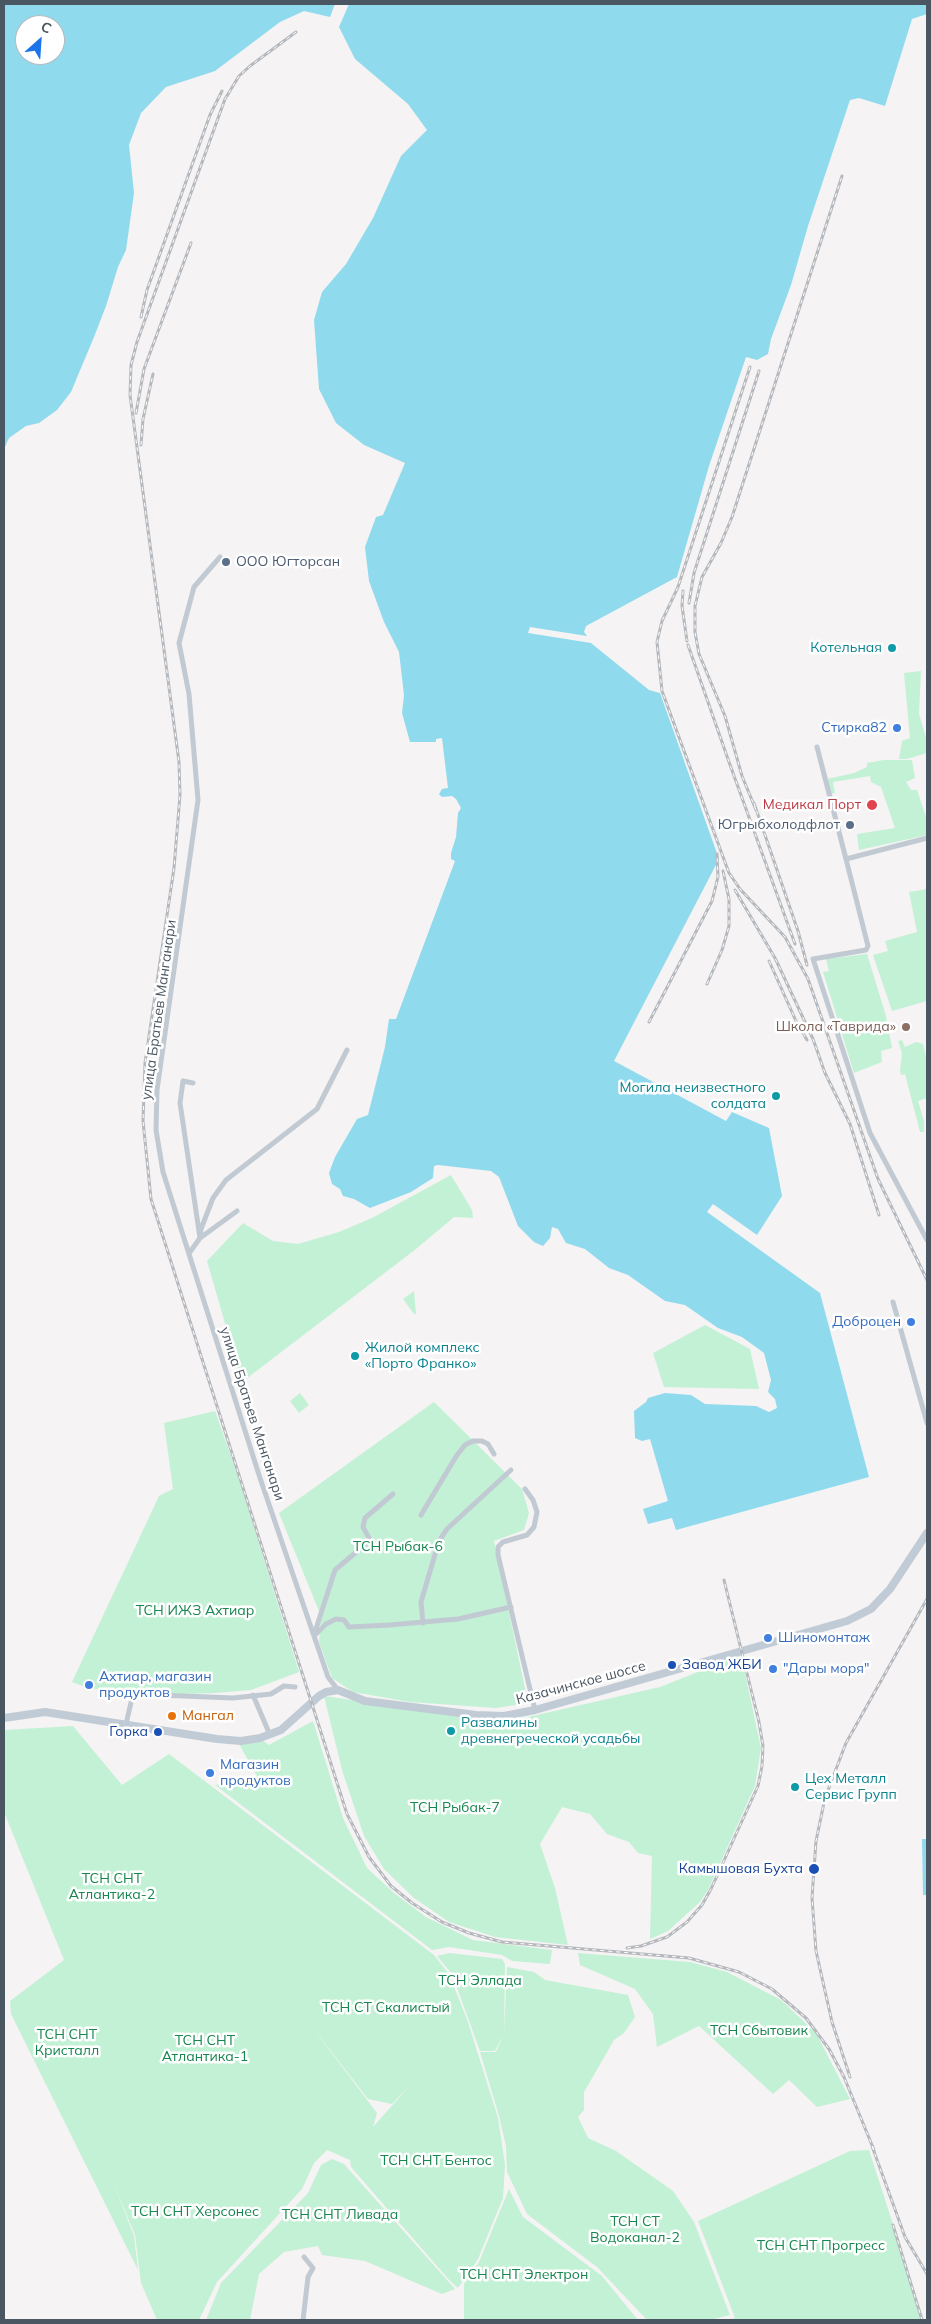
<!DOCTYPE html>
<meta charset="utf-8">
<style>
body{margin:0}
#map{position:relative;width:931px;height:2324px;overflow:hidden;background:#f5f3f3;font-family:Mulish,sans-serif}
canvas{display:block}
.frame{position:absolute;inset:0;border:5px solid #4a5661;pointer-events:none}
.north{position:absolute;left:15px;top:15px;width:50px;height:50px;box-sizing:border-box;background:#fff;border:1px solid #b7bbc0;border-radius:50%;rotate:26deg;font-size:14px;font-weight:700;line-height:20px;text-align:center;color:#4a5661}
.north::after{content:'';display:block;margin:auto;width:18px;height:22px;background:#1a73e8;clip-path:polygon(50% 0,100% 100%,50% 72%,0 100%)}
</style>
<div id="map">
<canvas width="931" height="2324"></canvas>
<div class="frame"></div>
<div class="north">С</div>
</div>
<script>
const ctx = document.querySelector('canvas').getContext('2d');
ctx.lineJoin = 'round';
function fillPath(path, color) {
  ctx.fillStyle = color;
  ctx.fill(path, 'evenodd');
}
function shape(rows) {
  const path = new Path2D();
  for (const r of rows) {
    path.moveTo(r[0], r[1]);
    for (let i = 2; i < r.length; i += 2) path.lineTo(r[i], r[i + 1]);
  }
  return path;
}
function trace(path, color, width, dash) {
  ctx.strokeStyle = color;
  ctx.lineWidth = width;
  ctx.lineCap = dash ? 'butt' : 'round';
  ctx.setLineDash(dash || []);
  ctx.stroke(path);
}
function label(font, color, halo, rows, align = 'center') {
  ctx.font = font + ' Mulish,sans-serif';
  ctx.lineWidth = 5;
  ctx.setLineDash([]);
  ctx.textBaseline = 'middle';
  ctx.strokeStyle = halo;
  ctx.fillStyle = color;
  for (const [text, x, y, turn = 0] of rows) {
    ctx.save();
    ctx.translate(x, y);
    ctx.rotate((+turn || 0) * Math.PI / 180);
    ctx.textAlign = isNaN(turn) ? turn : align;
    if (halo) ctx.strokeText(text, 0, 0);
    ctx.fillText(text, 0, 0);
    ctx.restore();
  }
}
fillPath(shape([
 [921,671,919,714,927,741,927,753,907,759,899,759,902,741,910,738,904,673],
 [884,760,912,760,915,778,906,782,911,790,917,790,927,820,927,835,859,850,857,834,895,828,881,787,871,782,870,776,833,782,835,793,831,794,827,779,854,773,867,767,867,763],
 [927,889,927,1001,892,1011,873,955,888,951,885,941,917,932,909,892],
 [867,954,886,1016,892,1048,881,1051,882,1062,854,1073,823,972,829,971,826,959],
 [902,1040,905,1047,916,1042,923,1044,926,1057,927,1098,918,1101,924,1121,924,1132,920,1132,905,1074,901,1075,900,1071,902,1053,898,1041],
 [451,1175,472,1210,473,1218,454,1217,416,1249,242,1382,207,1261,243,1223,273,1241,298,1244,339,1232,372,1218],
 [414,1291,416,1314,414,1314,403,1299],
 [705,1325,750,1349,759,1389,664,1387,653,1353],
 [300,1393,309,1405,299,1413,290,1401],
 [434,1402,522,1489,529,1513,524,1530,494,1541,528,1703,496,1708,410,1702,353,1692,332,1678,319,1642,321,1616,279,1513],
 [215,1411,237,1473,299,1672,251,1690,215,1693,150,1695,88,1688,72,1682,159,1496,173,1489,164,1423],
 [741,1655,761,1748,755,1786,708,1890,700,1902,668,1931,650,1939,652,1856,638,1853,629,1842,607,1834,590,1814,562,1807,540,1844,555,1888,568,1945,495,1937,449,1922,414,1898,384,1869,364,1836,342,1770,324,1696,498,1721,528,1717,660,1687],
 [313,1721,343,1818,367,1868,394,1893,426,1917,473,1940,552,1950,550,1964,512,1961,502,1955,449,1947,432,1950,215,1785,257,1776,239,1744,262,1740,269,1745],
 [73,1726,122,1785,169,1754,434,1955,449,1974,468,2022,498,2118,505,2165,503,2198,478,2259,458,2288,450,2281,351,2167,350,2160,327,2150,314,2163,302,2189,217,2282,199,2320,157,2320,141,2283,135,2235,114,2184,134,2236,138,2270,11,2014,10,2001,64,1960,4,1812,4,1730],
 [306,2019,368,2099,392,2104,412,2083,373,2127,377,2113],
 [449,1953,502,1959,505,1964,504,2033,507,1967,534,1972,545,1980,628,1995,635,2017,624,2033,614,2040,584,2092,584,2110,578,2117,588,2138,616,2151,673,2191,694,2222,730,2315,710,2320,647,2320,597,2267,527,2214,507,2172,506,2146,499,2116,480,2052,496,2052,503,2035,495,2051,480,2051,452,1974,437,1956],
 [578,1953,690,1962,727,1972,781,2000,816,2033,850,2099,817,2107,789,2080,773,2094,699,2026,657,2047,653,2014,635,1989,580,1965],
 [869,2150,924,2320,726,2320,735,2318,698,2221,850,2151],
 [332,2159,344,2164,455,2289,442,2294,365,2261,322,2255,318,2246,284,2252,259,2274,250,2320,206,2320,221,2283,308,2193,321,2165],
 [509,2189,523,2217,602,2276,638,2320,464,2320,464,2284,479,2262]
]), '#c3f1d5');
fillPath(shape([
 [4,4,335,4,330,17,304,11,280,22,215,71,166,87,141,113,129,145,134,193,126,250,118,267,106,306,94,337,71,392,57,410,39,423,26,426,9,438,4,449],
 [25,25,55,25,55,55,25,55],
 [349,4,927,4,927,14,912,19,885,106,859,98,850,100,808,226,791,285,771,339,768,354,757,360,746,357,709,466,677,577,586,626,584,632,587,636,530,627,528,633,591,643,649,690,660,693,719,859,614,1061,726,1121,732,1112,769,1128,782,1196,757,1235,713,1204,707,1212,820,1293,869,1477,676,1530,672,1518,648,1524,643,1509,668,1501,650,1439,642,1441,635,1438,634,1411,646,1402,648,1398,665,1393,691,1395,705,1404,756,1406,769,1412,777,1408,775,1399,768,1392,771,1380,764,1353,742,1337,718,1328,685,1305,665,1301,628,1275,609,1268,585,1249,566,1243,558,1229,552,1227,550,1238,543,1246,534,1242,518,1226,499,1177,491,1171,438,1165,434,1166,433,1178,411,1192,370,1208,354,1199,343,1196,340,1189,332,1184,329,1173,335,1157,357,1119,368,1115,385,1047,389,1019,396,1019,455,861,451,859,451,853,456,837,458,813,461,808,456,799,452,796,442,797,439,794,442,789,448,788,442,738,436,739,436,742,410,742,402,713,404,695,399,652,384,622,369,581,365,547,376,517,383,515,405,463,364,445,336,423,319,389,314,320,322,292,346,264,373,218,401,156,427,130,408,104,355,59,339,27],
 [922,1839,927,1839,927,1895,923,1895]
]), '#90daee');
trace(shape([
 [220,557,194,587,179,643,189,694,198,800,157,1090,156,1130,163,1172,260,1478,328,1677,338,1690],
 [817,747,846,859],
 [927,838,846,859,868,946,866,950,813,959,870,1133,927,1240],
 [200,1238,201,1229,213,1198,226,1180,317,1109,347,1050],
 [200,1238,237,1211],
 [190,1252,200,1238,180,1103,183,1081,193,1083],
 [893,1302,927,1423],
 [525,1489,533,1500,537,1512,534,1527,527,1535,503,1542,498,1547,498,1555,535,1710],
 [421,1515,457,1455,465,1445,473,1441,482,1441,488,1444,494,1454],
 [423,1623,421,1602,439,1541,447,1529,511,1470],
 [314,1635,335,1570,367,1543,369,1538,363,1527,365,1518,393,1494],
 [314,1636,326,1624,336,1619,344,1620,349,1627,389,1625,458,1619,511,1607],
 [253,1695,270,1735],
 [126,1724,133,1694,233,1698,271,1694,284,1686,295,1687],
 [303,2320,308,2277,313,2268,304,2257]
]), '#c1cad2', 5);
trace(shape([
 [4,1718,45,1712,217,1739,241,1741,260,1738,281,1730,319,1696,326,1692,338,1690,365,1701,476,1715,504,1716,535,1710,847,1621,871,1609,890,1589,927,1533]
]), '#c1cbd6', 8);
const rail = shape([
 [296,32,250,66,239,76,225,99,137,342,131,365,130,395,179,762,180,795,174,868,145,1063,143,1121,151,1199,347,1814,369,1857,391,1886,412,1903,442,1922,469,1933,502,1942,689,1958,739,1972,772,1989,806,2018,829,2049,844,2077,874,2150],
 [141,317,147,290,210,115,222,91],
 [750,367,678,587,662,621,657,642,662,691,729,873,740,889,785,937,808,979,878,1179,927,1280],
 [136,413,144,369,191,243],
 [141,445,143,419,153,374],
 [683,591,682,606,687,641],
 [689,603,694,573,759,371],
 [688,645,729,762,795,944],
 [754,803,798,931,807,965],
 [756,810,742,776,725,716,699,654,695,632,695,606,702,577,721,543,732,517,842,176],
 [735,890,775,958,813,1039,825,1073,850,1124,879,1215],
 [769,961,796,1021,807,1040],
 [707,984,722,950,729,926,729,899,723,871],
 [649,1022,712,901,718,877,717,854],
 [627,1948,641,1946,667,1937,687,1922,702,1905,711,1889,758,1786,762,1766,763,1746,759,1722,724,1580],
 [850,2077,832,2022,816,1951,812,1898,816,1841,825,1798,846,1743,927,1599],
 [872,2146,905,2237,927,2274],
 [893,2225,922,2320]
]);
trace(rail, '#b5b8bd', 3);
trace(rail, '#fff', 1, [4]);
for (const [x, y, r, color] of [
 [226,562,5,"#5c6f8a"],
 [892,648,5,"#0f9aa8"],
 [897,728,5,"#3f7fe0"],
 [872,805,6,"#e0444e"],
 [850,825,5,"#5c6f8a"],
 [906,1027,5,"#8d6e63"],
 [776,1096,5,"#0f9aa8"],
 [911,1322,5,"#3f7fe0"],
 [355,1356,5,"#0f9aa8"],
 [768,1638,5,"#3f7fe0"],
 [672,1665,5,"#1a4fb4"],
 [773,1669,5,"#3f7fe0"],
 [89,1685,5,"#3f7fe0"],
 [172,1716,5,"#e8710a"],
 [451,1731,5,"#0f9aa8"],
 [158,1732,5,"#1a4fb4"],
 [210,1773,5,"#3f7fe0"],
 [795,1787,5,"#0f9aa8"],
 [814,1869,6,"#1a4fb4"]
]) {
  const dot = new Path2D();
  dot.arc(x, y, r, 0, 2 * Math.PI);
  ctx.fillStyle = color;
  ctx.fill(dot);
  trace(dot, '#fff', 2);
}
label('14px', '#4e5e75', '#fff', [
 ["ООО Югторсан",236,562],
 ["Югрыбхолодфлот",840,825,"right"]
], 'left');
label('14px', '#0d838f', '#fff', [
 ["Котельная",882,648,"right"],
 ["Могила неизвестного",766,1088,"right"],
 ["солдата",766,1104,"right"],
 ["Жилой комплекс",365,1348],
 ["«Порто Франко»",365,1364],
 ["Развалины",461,1723],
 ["древнегреческой усадьбы",461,1739],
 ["Цех Металл",805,1779],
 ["Сервис Групп",805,1795]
], 'left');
label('14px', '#366cbe', '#fff', [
 ["Стирка82",887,728,"right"],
 ["Доброцен",901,1322,"right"],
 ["Шиномонтаж",778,1638],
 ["\"Дары моря\"",783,1669],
 ["Ахтиар, магазин",99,1677],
 ["продуктов",99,1693],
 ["Магазин",220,1765],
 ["продуктов",220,1781]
], 'left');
label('14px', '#be3a42', '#fff', [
 ["Медикал Порт",861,805]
], 'right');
label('14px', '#4a5661', '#fff', [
 ["улица Братьев Манганари",159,1010,-82],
 ["улица Братьев Манганари",252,1414,72],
 ["Казачинское шоссе",581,1683,-15]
]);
label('14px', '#785e54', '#fff', [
 ["Школа «Таврида»",896,1027]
], 'right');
label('14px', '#17864f', '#fff', [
 ["ТСН Рыбак-6",398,1547],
 ["ТСН ИЖЗ Ахтиар",195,1611],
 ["ТСН Рыбак-7",455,1808],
 ["ТСН СНТ",112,1879],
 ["Атлантика-2",112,1895],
 ["ТСН Эллада",480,1981],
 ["ТСН СТ Скалистый",386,2008],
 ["ТСН Сбытовик",759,2031],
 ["ТСН СНТ",67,2035],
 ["Кристалл",67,2051],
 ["ТСН СНТ",205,2041],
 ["Атлантика-1",205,2057],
 ["ТСН СНТ Бентос",436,2161],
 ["ТСН СНТ Херсонес",195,2212],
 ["ТСН СНТ Ливада",340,2215],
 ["ТСН СТ",635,2222],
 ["Водоканал-2",635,2238],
 ["ТСН СНТ Прогресс",821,2246],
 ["ТСН СНТ Электрон",524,2275]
]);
label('14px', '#164399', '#fff', [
 ["Завод ЖБИ",682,1665,"left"],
 ["Горка",148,1732],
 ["Камышовая Бухта",803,1869]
], 'right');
label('14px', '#c56008', '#fff', [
 ["Мангал",182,1716]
], 'left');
</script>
